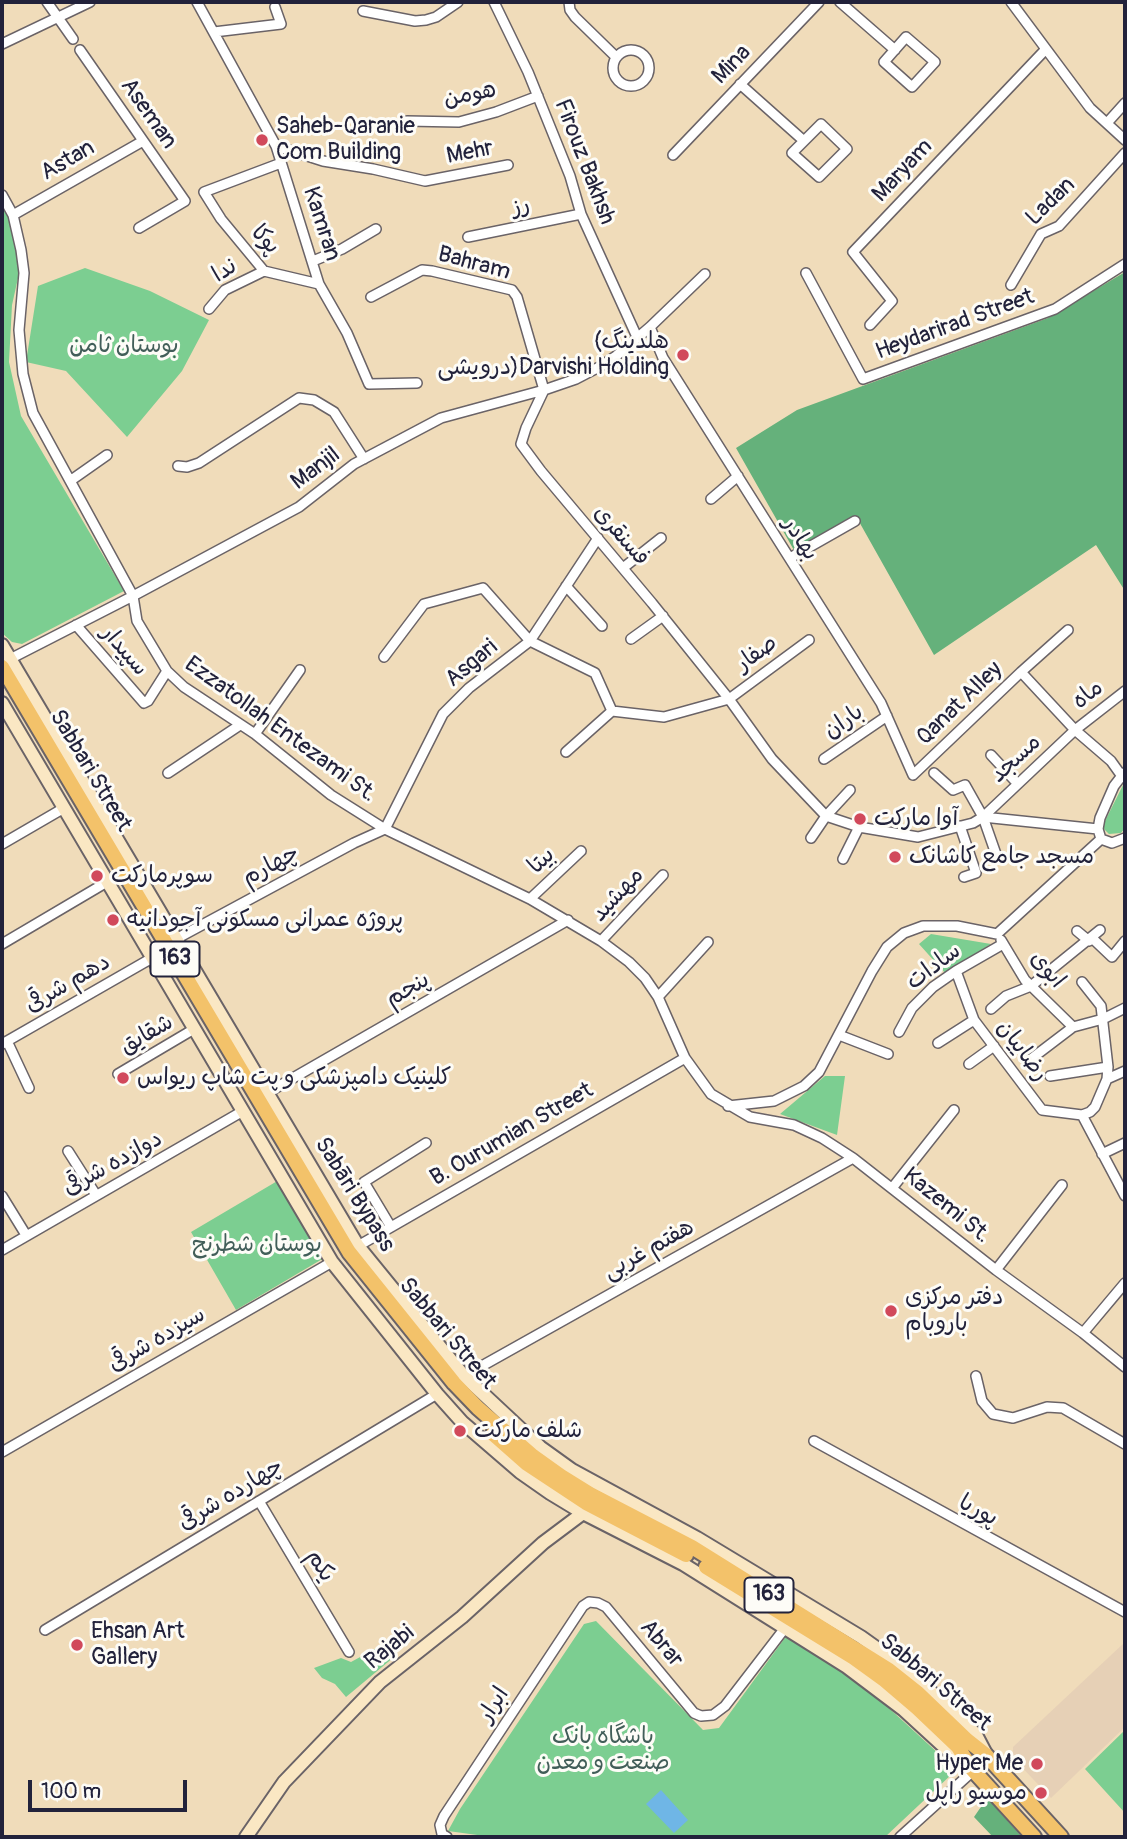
<!DOCTYPE html>
<meta charset="utf-8">
<style>
body{margin:0}
#map{position:relative;width:1127px;height:1839px;overflow:hidden;background:#f0dcba;font-family:Pangolin,sans-serif}
canvas{display:block}
.frame{position:absolute;inset:0;border:4px solid #22223b;pointer-events:none}
.scale{position:absolute;left:28px;top:1780px;width:159px;height:32px;box-sizing:border-box;border:4px solid #22223b;border-top:0;padding-left:9px;font-size:21px;line-height:24px;white-space:nowrap;color:#22223b;-webkit-text-stroke:5px #fdfcf7;paint-order:stroke}
</style>
<div id="map">
<canvas width="1127" height="1839"></canvas>
<div class="frame"></div>
<div class="scale">100 m</div>
</div>
<script>
const ctx = document.querySelector('canvas').getContext('2d');
ctx.lineJoin = 'round';
function fillPath(path, color) {
  ctx.fillStyle = color;
  ctx.fill(path, 'evenodd');
}
function shape(rows) {
  const path = new Path2D();
  for (const r of rows) {
    if (r.length === 3) {
      path.moveTo(r[0] + r[2], r[1]);
      path.arc(r[0], r[1], r[2], 0, 2 * Math.PI);
      continue;
    }
    path.moveTo(r[0], r[1]);
    for (let i = 2; i < r.length; i += 2) path.lineTo(r[i], r[i + 1]);
  }
  return path;
}
function trace(path, color, width, dash) {
  ctx.strokeStyle = color;
  ctx.lineWidth = width;
  ctx.lineCap = dash ? 'butt' : 'round';
  ctx.setLineDash(dash || []);
  ctx.stroke(path);
}
function label(font, color, halo, rows, align = 'center') {
  ctx.font = font + ' Pangolin,"Playpen Sans Arabic",sans-serif';
  ctx.lineWidth = 6;
  ctx.setLineDash([]);
  ctx.textBaseline = 'middle';
  ctx.strokeStyle = halo;
  ctx.fillStyle = color;
  for (const [text, x, y, turn = 0] of rows) {
    ctx.save();
    ctx.translate(x, y);
    ctx.rotate((+turn || 0) * Math.PI / 180);
    ctx.textAlign = isNaN(turn) ? turn : align;
    if (halo) ctx.strokeText(text, 0, 0);
    ctx.fillText(text, 0, 0);
    ctx.restore();
  }
}
fillPath(shape([
 [1125,1642,1125,1727,1051,1798,1013,1758,1013,1747]
]), '#e6d0b6');
fillPath(shape([
 [2,205,9,217,15,237,20,269,12,305,9,362,21,416,124,591,22,644,12,642,2,633],
 [85,268,150,291,209,320,182,371,127,437,66,371,26,362,38,286],
 [1125,781,1125,828,1121,833,1109,834,1104,829,1104,823],
 [931,934,991,944,945,973,919,944],
 [825,1076,845,1076,837,1135,780,1114],
 [279,1180,324,1258,236,1310,191,1232],
 [596,1621,703,1730,719,1728,787,1635,867,1688,951,1765,952,1774,885,1837,492,1837,448,1831,460,1809,584,1624],
 [386,1643,394,1657,346,1697,335,1684,322,1678,314,1668,341,1658,351,1662],
 [1125,1730,1125,1813,1085,1769]
]), '#7cce91');
fillPath(shape([
 [1125,272,1125,591,1096,545,934,655,857,518,795,552,736,448,797,410,1048,318],
 [987,1798,1022,1837,993,1837,974,1817]
]), '#65b17b');
fillPath(shape([
 [661,1790,688,1820,674,1833,646,1804]
]), '#6fb6e6');
const street = shape([
 [47,2,73,39],
 [197,2,276,146,319,284,347,333,369,384,417,383],
 [494,2,528,72,570,176,581,214,637,337],
 [569,2,570,10,575,17,615,56],
 [840,2,895,50],
 [1011,2,1090,108,1125,140],
 [363,11,415,21,426,20,436,17,458,2],
 [214,32,281,24,275,7],
 [906,37,935,62,912,87,884,62,906,37],
 [2,44,90,2],
 [631,68,18],
 [80,50,185,201,139,228],
 [740,84,804,141],
 [407,121,459,122,496,112,538,96],
 [1107,123,1125,103],
 [821,124,847,149,819,177,792,153,821,124],
 [276,146,323,161,373,169,425,181,508,165],
 [673,155,819,2],
 [281,163,204,192,221,219,264,271,319,284],
 [2,195,13,215,21,250,24,273,19,330,23,374,33,413,133,596,137,621,167,671,184,687,255,734,331,795,385,829,530,899,601,941,629,962,645,978,658,997,685,1058,711,1094,750,1117,794,1125,822,1138,853,1158,996,1270,1083,1333,1125,1367],
 [13,215,143,141],
 [468,237,581,214],
 [313,261,342,249,376,229],
 [806,273,863,379,1055,309,1125,264],
 [1011,285,1041,234,1059,226,1125,153],
 [371,297,422,270,432,271,512,290,517,297,544,390,526,428,521,444,541,471,652,603,729,699,772,759,826,816,859,827,918,837,973,823,983,817,1098,829],
 [209,309,225,290,264,271],
 [870,325,892,301,853,252,1046,49],
 [650,327,663,358,881,703,913,775,1021,672,1075,730,1111,761,1121,775],
 [178,466,187,467,199,463,299,398,314,400,334,412,364,459],
 [70,481,107,455],
 [711,499,738,476],
 [790,558,855,521],
 [623,568,661,538],
 [566,586,602,626],
 [76,625,144,703,148,701,167,671],
 [631,639,663,616],
 [384,657,424,604,483,588,530,641,595,673,612,711,664,717,729,699,809,640],
 [10,659,133,596,299,507,354,464,441,418,544,390,576,379,601,366,616,356,650,327,705,274],
 [1021,672,1068,630],
 [255,734,300,670],
 [566,752,612,711],
 [991,755,1017,783],
 [824,759,887,716],
 [168,773,240,725],
 [934,773,953,790,965,785,983,817,997,857],
 [1124,773,1114,786,1100,818,1098,829,1101,839,1112,843,1125,838],
 [983,817,1075,730,1125,691],
 [960,826,976,873,964,877],
 [811,838,826,816,850,790],
 [2,844,64,808],
 [843,859,859,827],
 [530,899,581,851],
 [1077,931,1089,941],
 [1092,938,1112,957,1125,941],
 [176,939,354,843,385,829,443,714,469,688,530,641,598,538],
 [1001,940,1025,980,1073,1027],
 [601,941,663,875],
 [2,944,107,882],
 [956,971,974,1020,1042,1110,1082,1115,1125,1196],
 [658,997,708,942],
 [991,1009,1006,996,1031,986,1100,930],
 [899,1032,912,1008,933,987,956,971,1003,944],
 [839,1035,888,1054],
 [7,1041,29,1088],
 [938,1043,974,1020],
 [2,1044,152,958],
 [1027,1062,1073,1027,1103,1019,1125,1008],
 [969,1064,994,1046],
 [118,1074,194,1029],
 [1050,1076,1108,1067],
 [1107,1079,1125,1071],
 [267,1093,568,920],
 [728,1106,774,1101,804,1086,819,1072,872,971,887,947,904,933,923,926,957,926,997,934,1101,839],
 [1082,1115,1090,1112,1095,1107,1107,1079,1108,1067,1101,1006,1082,982],
 [68,1151,96,1195],
 [1102,1154,1125,1143],
 [893,1187,954,1110],
 [2,1196,26,1235],
 [391,1227,364,1182,426,1143],
 [358,1246,685,1058],
 [2,1250,243,1111],
 [996,1270,1062,1185],
 [1083,1333,1125,1283],
 [464,1376,853,1158],
 [976,1376,982,1401,993,1414,1013,1418,1047,1407,1063,1408,1125,1444],
 [814,1441,1125,1612],
 [2,1452,332,1262],
 [259,1501,349,1652],
 [45,1630,437,1394],
 [447,1837,442,1834,440,1825,444,1816,583,1606,589,1602,598,1603,606,1607,694,1713,701,1716,713,1715,725,1706,785,1628],
 [900,1837,973,1771]
]);
const secondary = shape([
 [2,645,358,1246,464,1376,540,1447,572,1470,697,1538,861,1637,896,1662,926,1687,975,1733,986,1754],
 [2,703,332,1262,437,1394,462,1422,520,1472,550,1493,583,1513,683,1564,847,1667,904,1710,952,1754,968,1766],
 [246,1837,284,1782,380,1682,462,1617,543,1543,583,1513]
]);
const primary = shape([
 [2,667,349,1252,454,1383,478,1408,533,1456,561,1476,590,1494,692,1547,889,1670,918,1693,967,1740,986,1755,1061,1837],
 [493,1434,527,1464,586,1503,686,1555],
 [706,1567,854,1658,883,1679,917,1708,958,1747,971,1768,1034,1837]
]);
trace(street, '#6a6367', 12);
trace(secondary, '#6a6367', 16);
trace(primary, '#6a6367', 18);
trace(street, '#fff', 9);
trace(secondary, '#fae7c3', 12);
trace(primary, '#f3c26a', 14);
for (const [x, y, r, color] of [
 [262,140,7,"#d1495b"],
 [683,355,7,"#d1495b"],
 [860,819,7,"#d1495b"],
 [895,857,7,"#d1495b"],
 [97,876,7,"#d1495b"],
 [113,920,7,"#d1495b"],
 [123,1078,7,"#d1495b"],
 [891,1311,7,"#d1495b"],
 [460,1431,7,"#d1495b"],
 [77,1645,7,"#d1495b"],
 [1037,1764,7,"#d1495b"],
 [1041,1793,7,"#d1495b"]
]) {
  const dot = new Path2D();
  dot.arc(x, y, r, 0, 2 * Math.PI);
  ctx.fillStyle = color;
  ctx.fill(dot);
  trace(dot, '#fdfcf7', 2.5);
}
for (const [x, y, w] of [
 [175,959,49],
 [769,1595,49]
]) {
  const box = new Path2D();
  box.roundRect(x - w / 2, y - 17.5, w, 35, 5);
  ctx.fillStyle = '#fdfcf7';
  ctx.fill(box);
  trace(box, '#22223b', 2);
}
label('bold 21px', '#22223b', null, [
 ["163",175,959],
 ["163",769,1595]
]);
label('23px', '#22223b', '#fdfcf7', [
 ["Mina",732,65,-46],
 ["هومن",470,95,-11],
 ["Aseman",148,114,55],
 ["Mehr",470,153,-11],
 ["Astan",68,161,-30],
 ["Firouz Bakhsh",584,162,69],
 ["Maryam",903,171,-47],
 ["Ladan",1051,202,-44],
 ["رز",521,207,-12],
 ["Kamran",321,224,72],
 ["پوکا",265,240,47],
 ["Bahram",474,264,15],
 ["ندا",225,271,-32],
 ["Heydarirad Street",955,325,-20],
 ["Manjil",316,469,-37],
 ["فسنقری",621,536,49],
 ["بهادر",800,539,58],
 ["سپیدار",124,651,49],
 ["صفار",757,654,-36],
 ["Asgari",472,664,-40],
 ["ماه",1088,695,-38],
 ["Qanat Alley",960,704,-44],
 ["باران",844,722,-35],
 ["Ezzatollah Entezami St.",280,730,36],
 ["مسجد",1016,759,-43],
 ["Sabbari Street",90,771,59],
 ["بیتا",542,861,-44],
 ["چهارم",271,866,-28],
 ["مهشید",618,895,-47],
 ["سادات",934,967,-37],
 ["ابوی",1047,970,50],
 ["دهم شرقی",68,984,-30],
 ["پنجم",408,990,-30],
 ["شقایق",147,1035,-30],
 ["رضاییان",1022,1051,53],
 ["B. Ourumian Street",512,1135,-30],
 ["دوازده شرقی",113,1164,-29],
 ["Sabāri Bypass",354,1195,58],
 ["Kazemi St.",946,1206,39],
 ["هفتم غربی",649,1250,-29],
 ["Sabbari Street",447,1334,50],
 ["سیزده شرقی",157,1340,-30],
 ["چهارده شرقی",231,1495,-31],
 ["پوریا",978,1511,28],
 ["یکم",320,1566,59],
 ["Abrar",661,1644,50],
 ["Rajabi",390,1648,-39],
 ["Sabbari Street",935,1683,40],
 ["ابرار",494,1705,-57]
]);
label('23px', '#22223b', '#fdfcf7', [
 ["Saheb-Qaranie",276,127],
 ["Com Building",276,153],
 ["(هلدینگ",669,342,"right"],
 ["درویشی)Darvishi Holding",669,368,"right"],
 ["آوا مارکت",874,819],
 ["مسجد جامع کاشانک",909,857],
 ["سوپرمارکت",111,876],
 ["پروژه عمرانی مسکونی آجودانیه",127,920],
 ["کلینیک دامپزشکی و پت شاپ ریواس",137,1078],
 ["دفتر مرکزی",905,1298],
 ["باروبام",905,1324],
 ["شلف مارکت",474,1431],
 ["Ehsan Art",91,1632],
 ["Gallery",91,1658],
 ["Hyper Me",1023,1764,"right"],
 ["موسیو راپل",1027,1793,"right"]
], 'left');
label('23px', '#425e59', '#fdfcf7', [
 ["بوستان ثامن",124,346],
 ["بوستان شطرنج",257,1245],
 ["باشگاه بانک",603,1737],
 ["صنعت و معدن",603,1763]
]);
</script>
